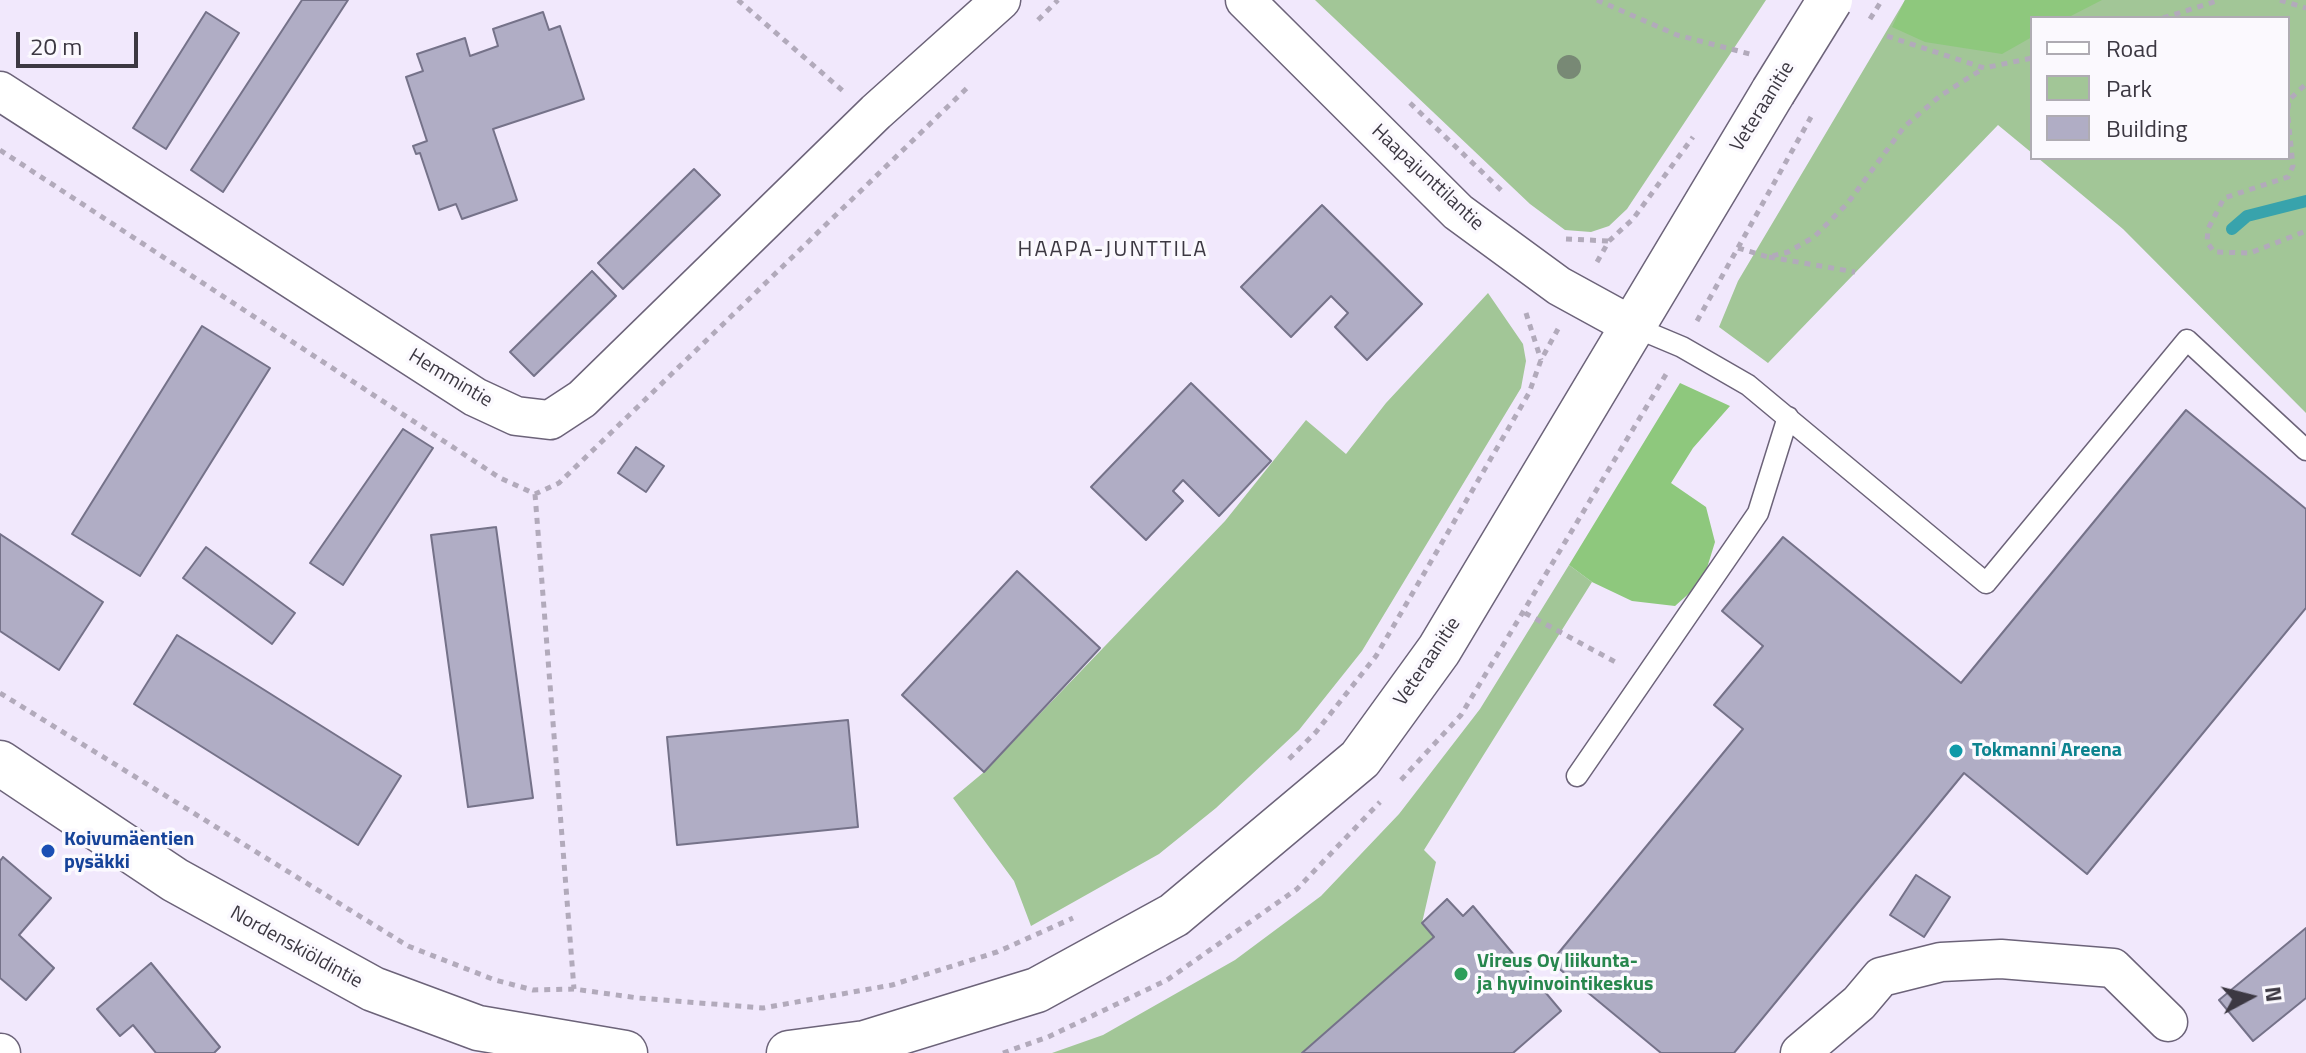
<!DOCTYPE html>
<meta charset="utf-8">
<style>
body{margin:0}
#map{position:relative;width:2306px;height:1053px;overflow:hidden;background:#f1e8fc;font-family:"Titillium Web",sans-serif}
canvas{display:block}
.legend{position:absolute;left:2030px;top:16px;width:260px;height:144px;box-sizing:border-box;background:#fbf9fe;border:2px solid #afacb3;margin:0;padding:10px 14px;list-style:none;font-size:24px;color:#3c3842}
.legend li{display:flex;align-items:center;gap:16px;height:40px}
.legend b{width:40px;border:2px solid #afacb3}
.north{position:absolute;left:2210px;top:957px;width:80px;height:80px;-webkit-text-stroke:6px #fbf9fe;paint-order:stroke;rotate:83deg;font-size:22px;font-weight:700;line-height:32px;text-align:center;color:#3c3842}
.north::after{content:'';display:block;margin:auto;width:28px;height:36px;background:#3c3842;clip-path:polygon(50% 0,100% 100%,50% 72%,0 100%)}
.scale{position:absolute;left:16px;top:32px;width:122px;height:36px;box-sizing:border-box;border:4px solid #3c3842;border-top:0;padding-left:10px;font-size:24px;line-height:28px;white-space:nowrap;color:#3c3842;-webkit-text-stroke:6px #fbf9fe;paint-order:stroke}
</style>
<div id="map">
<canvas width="2306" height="1053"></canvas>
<ul class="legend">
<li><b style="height:10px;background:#fff"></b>Road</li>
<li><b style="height:22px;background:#a2c697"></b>Park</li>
<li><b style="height:22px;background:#b0adc5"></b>Building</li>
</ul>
<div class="north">N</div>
<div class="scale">20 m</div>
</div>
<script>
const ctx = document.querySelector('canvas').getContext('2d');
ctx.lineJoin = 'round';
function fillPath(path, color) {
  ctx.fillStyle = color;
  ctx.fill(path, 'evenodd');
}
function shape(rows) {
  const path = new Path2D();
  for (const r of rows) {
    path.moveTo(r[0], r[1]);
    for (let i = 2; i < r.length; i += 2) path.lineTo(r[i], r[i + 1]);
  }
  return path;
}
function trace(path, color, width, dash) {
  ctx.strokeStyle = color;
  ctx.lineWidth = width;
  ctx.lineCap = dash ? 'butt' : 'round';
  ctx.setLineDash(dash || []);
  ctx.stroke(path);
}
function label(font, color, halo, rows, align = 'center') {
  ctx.font = font + ' "Titillium Web",sans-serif';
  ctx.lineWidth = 7;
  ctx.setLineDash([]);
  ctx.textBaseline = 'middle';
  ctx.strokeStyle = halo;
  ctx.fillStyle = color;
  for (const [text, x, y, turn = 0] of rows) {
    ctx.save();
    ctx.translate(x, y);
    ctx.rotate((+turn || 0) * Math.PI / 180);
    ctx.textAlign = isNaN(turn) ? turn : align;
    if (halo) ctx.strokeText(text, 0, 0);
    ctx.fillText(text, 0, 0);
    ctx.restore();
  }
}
fillPath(shape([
 [1315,0,1766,0,1627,209,1609,226,1591,232,1565,230,1530,204],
 [1905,0,2306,0,2306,413,2123,229,2038,158,2288,158,2288,18,2032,18,2032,153,1998,125,1768,363,1719,327,1738,281],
 [1488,293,1523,344,1526,361,1521,388,1362,651,1299,730,1216,808,1159,854,1031,926,1014,881,953,798,984,772,1225,521,1306,420,1346,454,1386,403],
 [1569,565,1592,582,1424,850,1436,862,1422,923,1434,937,1302,1053,1052,1053,1103,1035,1235,960,1321,896,1399,814,1480,709]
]), '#a2c697');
fillPath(shape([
 [1905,0,2102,0,2067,18,2032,18,2032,37,2002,54,1925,42,1892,27],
 [1680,383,1730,406,1693,448,1671,483,1706,507,1715,542,1703,581,1675,606,1632,601,1592,582,1569,565]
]), '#8ec87d');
trace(shape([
 [2232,229,2247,216,2306,201]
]), '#38a3ac', 12);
const building = shape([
 [302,0,348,0,223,192,191,170,302,0],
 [206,12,239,33,166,149,133,128,206,12],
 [543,12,549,30,560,26,584,99,493,129,517,200,462,219,456,204,439,210,420,153,416,154,413,146,427,141,406,77,423,71,417,54,465,38,470,56,498,46,493,29,543,12],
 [694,169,720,195,623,289,598,263,694,169],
 [1322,205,1422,304,1367,360,1335,327,1348,313,1331,296,1291,337,1241,287,1322,205],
 [592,271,616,296,534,376,510,352,592,271],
 [202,326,270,368,140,576,72,534,202,326],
 [1191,383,1271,461,1219,516,1183,480,1173,491,1183,501,1146,540,1091,487,1191,383],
 [2186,410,2306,509,2306,608,2087,874,1964,773,1734,1053,1661,1053,1551,962,1743,729,1714,705,1763,646,1722,611,1783,537,1961,683,2186,410],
 [403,429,433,448,343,585,310,563,403,429],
 [636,447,664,466,646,492,618,473,636,447],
 [496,527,533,798,468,807,431,535,496,527],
 [0,534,103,602,59,670,0,631,0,534],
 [206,547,295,613,272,644,183,578,206,547],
 [1017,571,1100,648,984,772,902,695,1017,571],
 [177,635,401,776,358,845,134,704,177,635],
 [848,720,858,827,677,845,667,737,848,720],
 [3,857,51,898,19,935,54,968,26,1000,0,978,0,861,3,857],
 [1916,875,1950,897,1924,937,1890,915,1916,875],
 [1447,899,1463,916,1473,906,1561,1011,1513,1053,1302,1053,1434,937,1422,923,1447,899],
 [2306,928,2306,998,2253,1041,2219,1000,2306,928],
 [151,963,220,1047,214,1053,156,1053,133,1025,120,1036,97,1009,151,963]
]);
fillPath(building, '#b0adc5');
trace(building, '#757289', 2);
const lane = shape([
 [1632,326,1682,347,1748,385,1986,583,2187,340,2306,450],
 [1577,776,1758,513,1788,417]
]);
const street = shape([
 [1245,0,1458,212,1559,286,1632,326],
 [0,91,475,397,516,416,550,420,582,399,876,112,1001,0],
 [0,1053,1,1053],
 [1800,1053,1859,1003,1881,977,1941,962,2001,959,2113,968,2168,1022]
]);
const secondary = shape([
 [0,763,175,880,373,989,478,1028,625,1053],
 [789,1053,865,1043,1037,990,1174,915,1360,759,1439,650,1773,92]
]);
trace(lane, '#6c6379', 23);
trace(street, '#6c6379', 41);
trace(secondary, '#6c6379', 47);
trace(shape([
 [738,0,843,91],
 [1597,0,1677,35,1750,54],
 [2280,0,2306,8],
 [2163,18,2220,0],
 [1038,20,1058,0],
 [1887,36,1984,68,2032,58],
 [1410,103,1504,193],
 [2288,109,2289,100,2306,84],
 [2288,117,2293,166,2288,177,2224,198,2208,229,2207,242,2214,252,2250,253,2306,231],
 [0,150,500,478,535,494,559,483,967,88],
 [1566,239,1609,241],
 [1738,248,1768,257,1788,252,1814,237,1847,204,1904,127,1940,96,1984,68],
 [1769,257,1855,272],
 [1597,262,1609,241,1633,219,1693,137],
 [1526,313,1541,360],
 [1697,321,1811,117],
 [535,494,574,989],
 [1525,613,1619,664],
 [0,693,408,946,495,980,533,990,574,989,638,998,763,1008,892,985,997,952,1073,918],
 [1289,759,1316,732,1376,656,1529,393,1541,360,1558,329],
 [1401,780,1461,715,1668,371],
 [1003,1053,1048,1037,1167,980,1297,889,1380,802]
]), '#b2aabb', 5, [6, 6]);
trace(lane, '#fff', 20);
trace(street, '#fff', 38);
trace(secondary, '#fff', 44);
const secondaryBridge = shape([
 [1773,92,1830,0]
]);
trace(secondaryBridge, '#6c6379', 47, []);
trace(shape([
 [1870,19,1882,0]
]), '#b2aabb', 5, [6, 6]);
trace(secondaryBridge, '#fff', 44);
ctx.fillStyle = '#788975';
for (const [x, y] of [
 [1569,67]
]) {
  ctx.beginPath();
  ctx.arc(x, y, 12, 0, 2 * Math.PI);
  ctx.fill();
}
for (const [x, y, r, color] of [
 [1956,751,8,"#0f9aa8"],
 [48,851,8,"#1a4fb4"],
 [1461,974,8,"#2e9e5b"]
]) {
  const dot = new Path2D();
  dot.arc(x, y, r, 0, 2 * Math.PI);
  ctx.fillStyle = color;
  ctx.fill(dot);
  trace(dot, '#fbf9fe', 3);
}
label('20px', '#3c3842', '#fbf9fe', [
 ["Veteraanitie",1763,107,-58],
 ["Haapajunttilantie",1427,178,43],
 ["Hemmintie",450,379,31],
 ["Veteraanitie",1428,662,-56],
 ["Nordenskiöldintie",296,948,29]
]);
label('bold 20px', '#0d838f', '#fbf9fe', [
 ["Tokmanni Areena",1972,751]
], 'left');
label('bold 20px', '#164399', '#fbf9fe', [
 ["Koivumäentien",64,840],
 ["pysäkki",64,863]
], 'left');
label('bold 20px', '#27864d', '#fbf9fe', [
 ["Vireus Oy liikunta-",1477,962],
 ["ja hyvinvointikeskus",1477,985]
], 'left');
ctx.letterSpacing = '2px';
label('22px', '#3c3842', '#fbf9fe', [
 ["HAAPA-JUNTTILA",1113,251]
]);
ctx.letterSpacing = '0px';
</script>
